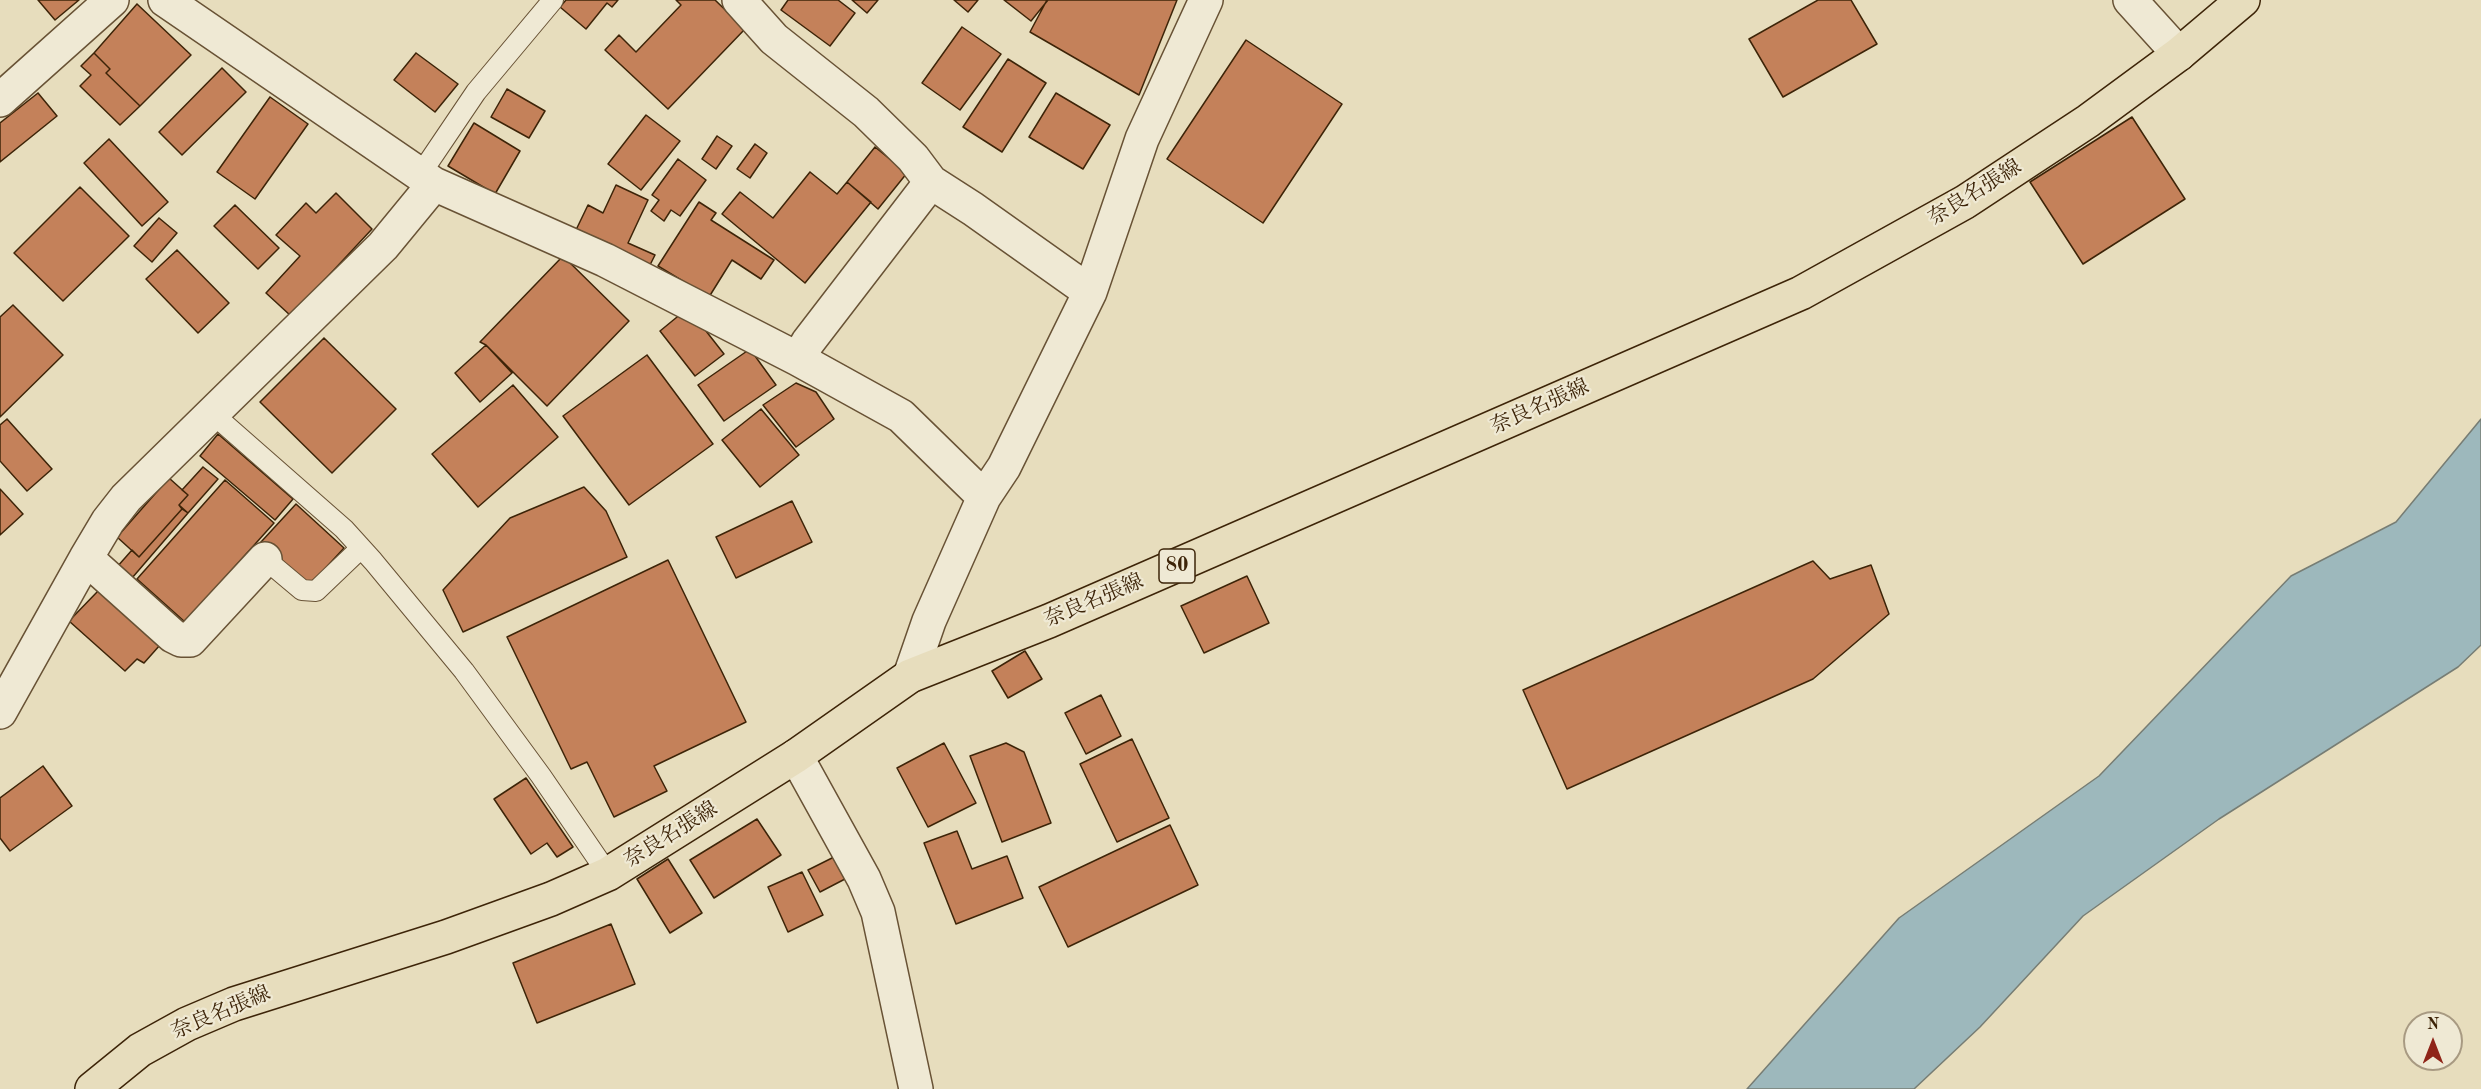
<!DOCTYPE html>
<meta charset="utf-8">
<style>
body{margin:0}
#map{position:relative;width:2481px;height:1089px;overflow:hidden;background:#e7ddbd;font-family:"Old Standard TT",serif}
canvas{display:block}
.north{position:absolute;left:2403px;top:1011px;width:60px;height:60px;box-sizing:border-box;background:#efe9d4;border:2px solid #a89a82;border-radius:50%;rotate:0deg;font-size:16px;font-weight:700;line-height:24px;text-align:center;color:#3d2408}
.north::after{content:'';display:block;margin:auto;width:21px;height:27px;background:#8f2418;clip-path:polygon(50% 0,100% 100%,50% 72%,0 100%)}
</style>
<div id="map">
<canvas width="2481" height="1089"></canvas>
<div class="north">N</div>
</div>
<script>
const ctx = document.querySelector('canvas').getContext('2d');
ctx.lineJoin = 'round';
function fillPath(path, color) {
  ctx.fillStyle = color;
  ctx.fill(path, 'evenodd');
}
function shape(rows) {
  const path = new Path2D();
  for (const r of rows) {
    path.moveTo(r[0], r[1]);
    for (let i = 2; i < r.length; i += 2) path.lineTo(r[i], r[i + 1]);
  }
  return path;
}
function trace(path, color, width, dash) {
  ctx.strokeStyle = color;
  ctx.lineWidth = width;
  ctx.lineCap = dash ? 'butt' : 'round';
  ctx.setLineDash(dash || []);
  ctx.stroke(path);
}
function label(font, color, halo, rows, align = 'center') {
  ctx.font = font + ' "Old Standard TT","Noto Serif JP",serif';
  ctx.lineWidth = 4.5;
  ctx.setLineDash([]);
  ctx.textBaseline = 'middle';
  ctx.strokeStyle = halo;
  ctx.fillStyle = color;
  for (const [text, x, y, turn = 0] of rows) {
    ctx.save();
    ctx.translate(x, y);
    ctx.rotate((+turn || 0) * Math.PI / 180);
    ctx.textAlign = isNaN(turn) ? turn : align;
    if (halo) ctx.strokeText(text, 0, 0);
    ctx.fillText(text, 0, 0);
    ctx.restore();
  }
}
const water = shape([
 [2481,419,2481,645,2458,667,2219,819,2083,916,1980,1027,1914,1089,1747,1089,1899,918,2099,776,2291,576,2396,522,2481,419]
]);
fillPath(water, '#9db8bc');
trace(water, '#777d74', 1.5);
const building = shape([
 [38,0,79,0,55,20,38,0],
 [566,0,618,0,612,7,607,3,586,29,560,7,566,0],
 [676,0,715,0,745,29,668,109,605,50,619,35,636,52,681,5,676,0],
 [788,0,838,0,855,13,830,46,781,10,788,0],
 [852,0,878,0,867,13,852,0],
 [954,0,978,0,968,12,954,0],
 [1004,0,1048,0,1031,21,1004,0],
 [1047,0,1177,0,1139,95,1030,32,1047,0],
 [1818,0,1851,0,1877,44,1783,97,1749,39,1818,0],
 [137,4,191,55,140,106,106,73,110,69,94,53,137,4],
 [962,27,1001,54,960,110,922,83,962,27],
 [1246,40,1342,104,1263,223,1167,159,1246,40],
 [94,53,110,69,106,73,140,106,120,125,80,86,91,75,81,66,94,53],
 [416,53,458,84,435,112,394,80,416,53],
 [1008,59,1046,83,1002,152,963,127,1008,59],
 [222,68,246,92,182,155,159,132,222,68],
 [507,89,545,111,529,138,491,117,507,89],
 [38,93,57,116,0,162,0,123,38,93],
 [1056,93,1110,125,1083,169,1029,137,1056,93],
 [270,97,308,124,255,199,217,172,270,97],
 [646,115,680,141,641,190,608,164,646,115],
 [2132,117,2185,199,2083,264,2030,182,2132,117],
 [474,123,520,151,495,194,448,166,474,123],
 [717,136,732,146,716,169,702,159,717,136],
 [109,139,168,202,142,226,84,163,109,139],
 [755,144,767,153,750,178,737,169,755,144],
 [875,147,907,173,878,209,847,182,875,147],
 [678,159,706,180,680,216,671,210,664,221,651,211,659,200,652,195,678,159],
 [810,172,837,194,847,182,871,202,805,283,722,214,740,192,773,218,810,172],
 [616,185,648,200,628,243,655,255,649,267,575,232,588,205,603,213,616,185],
 [80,187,129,236,63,301,14,253,80,187],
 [336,193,372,229,291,316,266,293,300,256,276,235,306,203,316,213,336,193],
 [699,202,716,213,711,220,774,260,761,279,732,260,709,297,658,266,699,202],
 [235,205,279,248,258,269,214,226,235,205],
 [159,218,177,233,152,262,134,246,159,218],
 [177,250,229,303,198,333,146,279,177,250],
 [563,256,629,321,547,406,486,345,480,342,563,256],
 [13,305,63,355,0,417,0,317,13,305],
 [688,308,724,354,695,376,660,331,688,308],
 [324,338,396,409,332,473,260,402,324,338],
 [486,345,512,373,480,402,455,373,486,345],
 [750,349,776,385,724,421,698,385,750,349],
 [647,355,713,444,629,505,563,416,647,355],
 [796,383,816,392,834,419,796,447,763,405,796,383],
 [513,385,558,437,478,507,432,454,513,385],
 [761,409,799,455,760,487,722,440,761,409],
 [7,419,52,469,27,491,0,461,0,425,7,419],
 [218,434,293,499,275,520,200,456,218,434],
 [203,467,218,479,188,513,179,505,188,495,182,490,203,467],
 [169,478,188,495,179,505,182,509,139,557,117,537,169,478],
 [225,480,274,523,185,622,137,579,225,480],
 [584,487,606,511,627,557,463,632,443,590,510,518,584,487],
 [0,489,23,514,0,535,0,489],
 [792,501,812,542,736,578,716,537,792,501],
 [296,504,344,548,310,585,261,542,296,504],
 [182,509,188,513,132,578,117,567,132,550,139,557,182,509],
 [668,560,746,722,654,766,667,791,614,817,587,762,571,769,507,637,668,560],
 [1813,561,1830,579,1871,565,1889,614,1813,679,1567,789,1523,690,1813,561],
 [1247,576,1269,623,1204,653,1181,606,1247,576],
 [98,591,160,645,144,663,137,659,125,671,69,621,98,591],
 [1025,651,1042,679,1008,698,992,671,1025,651],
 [1101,695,1121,736,1086,754,1065,713,1101,695],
 [1132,739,1169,818,1117,842,1080,764,1132,739],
 [944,743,976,803,928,827,897,768,944,743],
 [1006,743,1024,752,1051,823,1002,842,970,756,1006,743],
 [43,766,72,806,10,851,0,838,0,798,43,766],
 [526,778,573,847,557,857,547,843,531,854,494,799,526,778],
 [757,819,781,855,714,898,690,860,757,819],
 [1170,825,1198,885,1068,947,1039,887,1170,825],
 [957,831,972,869,1007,856,1023,898,956,924,924,843,957,831],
 [834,857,845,879,820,892,808,870,834,857],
 [668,859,702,913,670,933,637,879,668,859],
 [802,872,823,915,788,932,768,887,802,872],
 [611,924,635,984,537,1023,513,963,611,924]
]);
fillPath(building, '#c4815a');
trace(building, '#3d2408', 1.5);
const service = shape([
 [414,170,428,163,476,92,553,0],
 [213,414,344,529,373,561,464,671,541,776,608,874],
 [265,559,302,590,316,591,361,548]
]);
const minor = shape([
 [165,0,434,184],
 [739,0,774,39,866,112,913,158,931,182,973,209,1090,292],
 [0,100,112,0],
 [798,359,808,342,931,182],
 [86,558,173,636,181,640,190,640,265,559],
 [910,676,929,621,984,497,1004,467,1090,292,1142,139,1206,0],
 [0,712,86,558,108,521,126,498,383,246,434,184,605,260,798,359,901,416,984,497],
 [796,756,864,879,878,912,916,1089]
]);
const tertiary = shape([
 [2130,0,2179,54]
]);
const primary = shape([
 [92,1089,140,1050,187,1024,234,1004,446,937,551,899,608,874,796,756,910,676,1049,621,1801,293,1965,202,2088,121,2179,54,2243,0]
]);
trace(service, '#685235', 22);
trace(minor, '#685235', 36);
trace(tertiary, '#685235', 36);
trace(primary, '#3d2408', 36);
trace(service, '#efe9d4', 20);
trace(minor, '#efe9d4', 33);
trace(tertiary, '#efe9d4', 33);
trace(primary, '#e7ddbd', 33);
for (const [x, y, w] of [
 [1177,566,36]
]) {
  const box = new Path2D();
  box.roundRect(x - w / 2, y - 17, w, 34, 4.5);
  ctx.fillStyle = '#efe9d4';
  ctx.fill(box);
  trace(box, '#3d2408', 1.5);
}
label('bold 20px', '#3d2408', null, [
 ["80",1177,566]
]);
label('21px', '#3d2408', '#efe9d4', [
 ["奈良名張線",1975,193,-32],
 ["奈良名張線",1540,407,-24],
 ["奈良名張線",1094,601,-23],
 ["奈良名張線",671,835,-32],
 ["奈良名張線",221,1013,-23]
]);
</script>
